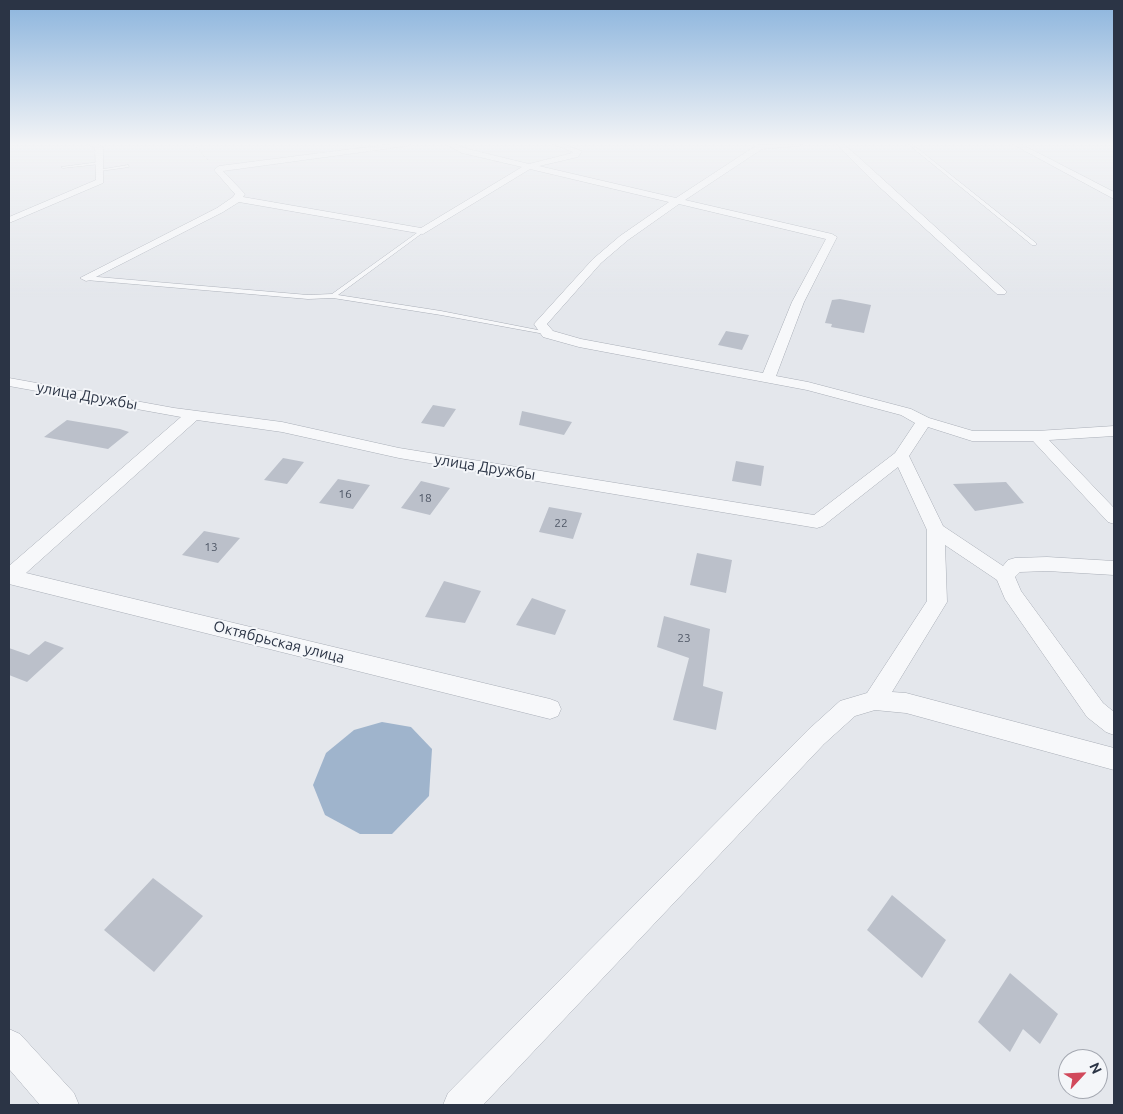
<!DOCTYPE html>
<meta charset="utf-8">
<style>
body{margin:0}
#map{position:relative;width:1123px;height:1114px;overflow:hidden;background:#e4e7ec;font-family:Ubuntu,sans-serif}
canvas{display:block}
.frame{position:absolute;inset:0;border:10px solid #2b3445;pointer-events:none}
.north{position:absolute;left:1058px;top:1049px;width:50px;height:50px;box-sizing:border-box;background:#f4f6f9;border:1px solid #a4a8b1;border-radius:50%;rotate:65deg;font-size:14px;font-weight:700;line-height:20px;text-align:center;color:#2b3445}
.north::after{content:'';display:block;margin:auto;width:18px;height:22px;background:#d1495b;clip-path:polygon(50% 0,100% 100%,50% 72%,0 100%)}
</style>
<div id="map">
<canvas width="1123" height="1114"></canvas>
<div class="frame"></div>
<div class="north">N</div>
</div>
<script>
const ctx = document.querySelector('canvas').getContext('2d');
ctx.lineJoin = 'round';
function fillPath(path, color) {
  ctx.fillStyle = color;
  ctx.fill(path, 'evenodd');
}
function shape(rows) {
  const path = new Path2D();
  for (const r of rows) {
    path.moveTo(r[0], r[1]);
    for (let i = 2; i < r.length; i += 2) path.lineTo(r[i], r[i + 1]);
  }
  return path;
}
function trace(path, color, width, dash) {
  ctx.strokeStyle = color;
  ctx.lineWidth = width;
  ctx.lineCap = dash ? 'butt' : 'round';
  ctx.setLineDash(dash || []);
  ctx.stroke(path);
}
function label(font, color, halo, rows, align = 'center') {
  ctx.font = font + ' Ubuntu,sans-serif';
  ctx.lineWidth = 4;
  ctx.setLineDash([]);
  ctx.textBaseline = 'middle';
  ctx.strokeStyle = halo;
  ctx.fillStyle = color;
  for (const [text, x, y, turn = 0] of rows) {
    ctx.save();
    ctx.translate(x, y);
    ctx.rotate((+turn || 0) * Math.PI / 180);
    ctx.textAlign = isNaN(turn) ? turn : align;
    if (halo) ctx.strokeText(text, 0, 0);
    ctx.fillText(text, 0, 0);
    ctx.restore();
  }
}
fillPath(shape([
 [382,722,411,727,432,749,429,796,392,834,360,834,325,815,313,785,326,753,354,730]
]), '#9fb4cc');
fillPath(shape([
 [840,299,871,305,864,333,831,327,832,324,825,323,832,300],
 [726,331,749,335,742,350,718,345],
 [433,405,456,409,444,427,421,423],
 [522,411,572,422,564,435,519,425],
 [67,420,120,429,129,432,108,449,44,437],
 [283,458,304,462,287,484,264,480],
 [736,461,764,466,761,486,732,481],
 [338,479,370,485,353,509,319,503],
 [421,481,450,488,430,515,401,508],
 [1006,482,1024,503,975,511,953,484],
 [549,507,582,513,573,539,539,532],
 [204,531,240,538,218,563,182,555],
 [697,553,732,560,726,593,690,585],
 [444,581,481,591,465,623,425,617],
 [532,598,566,610,555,635,516,625],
 [664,616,710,629,703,686,723,692,716,730,673,720,689,658,657,647],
 [45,641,64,648,27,682,9,675,9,648,29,655],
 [153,878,203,916,154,972,104,930],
 [892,895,946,940,922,978,867,930],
 [1010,973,1058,1014,1040,1044,1023,1029,1010,1052,978,1022]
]), '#bbc0ca');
const lane = shape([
 [908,144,912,144,1036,243,1036,245,1032,245,908,144],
 [99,162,100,164,63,168,61,167,99,162],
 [128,165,129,167,100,171,98,170,128,165],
 [421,230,425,231,338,295,441,311,548,332,551,334,550,335,441,315,333,298,308,299,86,280,83,278,86,276,308,295,332,294,421,230]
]);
const street = shape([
 [86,144,97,144,103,147,103,183,9,223,9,217,96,180,95,148,86,144],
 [391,144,411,144,407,146,223,171,243,192,245,194,243,197,421,228,522,167,462,153,445,144,455,144,468,149,529,164,572,153,573,152,552,144,563,144,582,151,578,157,539,166,676,198,757,145,803,144,799,146,762,149,685,200,832,234,837,237,804,302,776,376,808,382,911,409,929,418,973,431,1037,431,1114,426,1114,436,1049,440,1114,508,1114,524,1108,522,1033,441,972,441,928,427,909,456,943,526,1003,566,1008,560,1015,558,1047,557,1114,561,1114,575,1047,571,1020,572,1015,577,1021,591,1103,703,1114,712,1114,735,1106,732,1087,717,1005,599,997,580,945,545,947,602,892,692,906,693,1114,748,1114,770,906,713,875,710,855,716,824,744,483,1105,443,1105,448,1093,808,730,840,701,867,693,927,601,927,530,898,467,823,526,817,528,399,458,282,432,197,420,26,573,550,699,558,702,561,709,558,716,550,719,9,584,9,566,181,417,9,386,9,378,174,408,282,422,399,448,814,515,895,453,915,423,901,415,807,390,579,347,543,337,534,324,593,259,620,236,669,202,530,169,423,234,239,202,223,212,90,280,86,281,80,278,217,208,233,197,235,194,214,170,219,166,391,144],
 [679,204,826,239,792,302,763,373,581,339,553,331,547,324,601,263,628,240,679,204],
 [836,144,844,144,1005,290,1007,292,1005,294,997,294,874,182,836,144],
 [1012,144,1021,144,1114,192,1114,199,1012,144],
 [9,1029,20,1034,74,1093,79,1105,40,1105,9,1069,9,1029]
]);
trace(lane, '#a9aeb7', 1);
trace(street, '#a9aeb7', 1);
trace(shape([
 [193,144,209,161]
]), '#c2c5cb', 1, [2, 2]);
fillPath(lane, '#f7f8fa');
fillPath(street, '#f7f8fa');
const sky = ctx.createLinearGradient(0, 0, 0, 300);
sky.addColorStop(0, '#8bb4dd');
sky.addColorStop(0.48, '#f3f4f6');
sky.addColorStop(1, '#f3f4f600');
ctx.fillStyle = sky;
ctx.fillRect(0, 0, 1123, 300);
label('12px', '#4f5766', null, [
 ["16",345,494],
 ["18",425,498],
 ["22",561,523],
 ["13",211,547],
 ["23",684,638]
]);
label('15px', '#2b3445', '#f4f6f9', [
 ["улица Дружбы",87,396,10],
 ["улица Дружбы",485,467,9],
 ["Октябрьская улица",279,642,14]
]);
</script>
